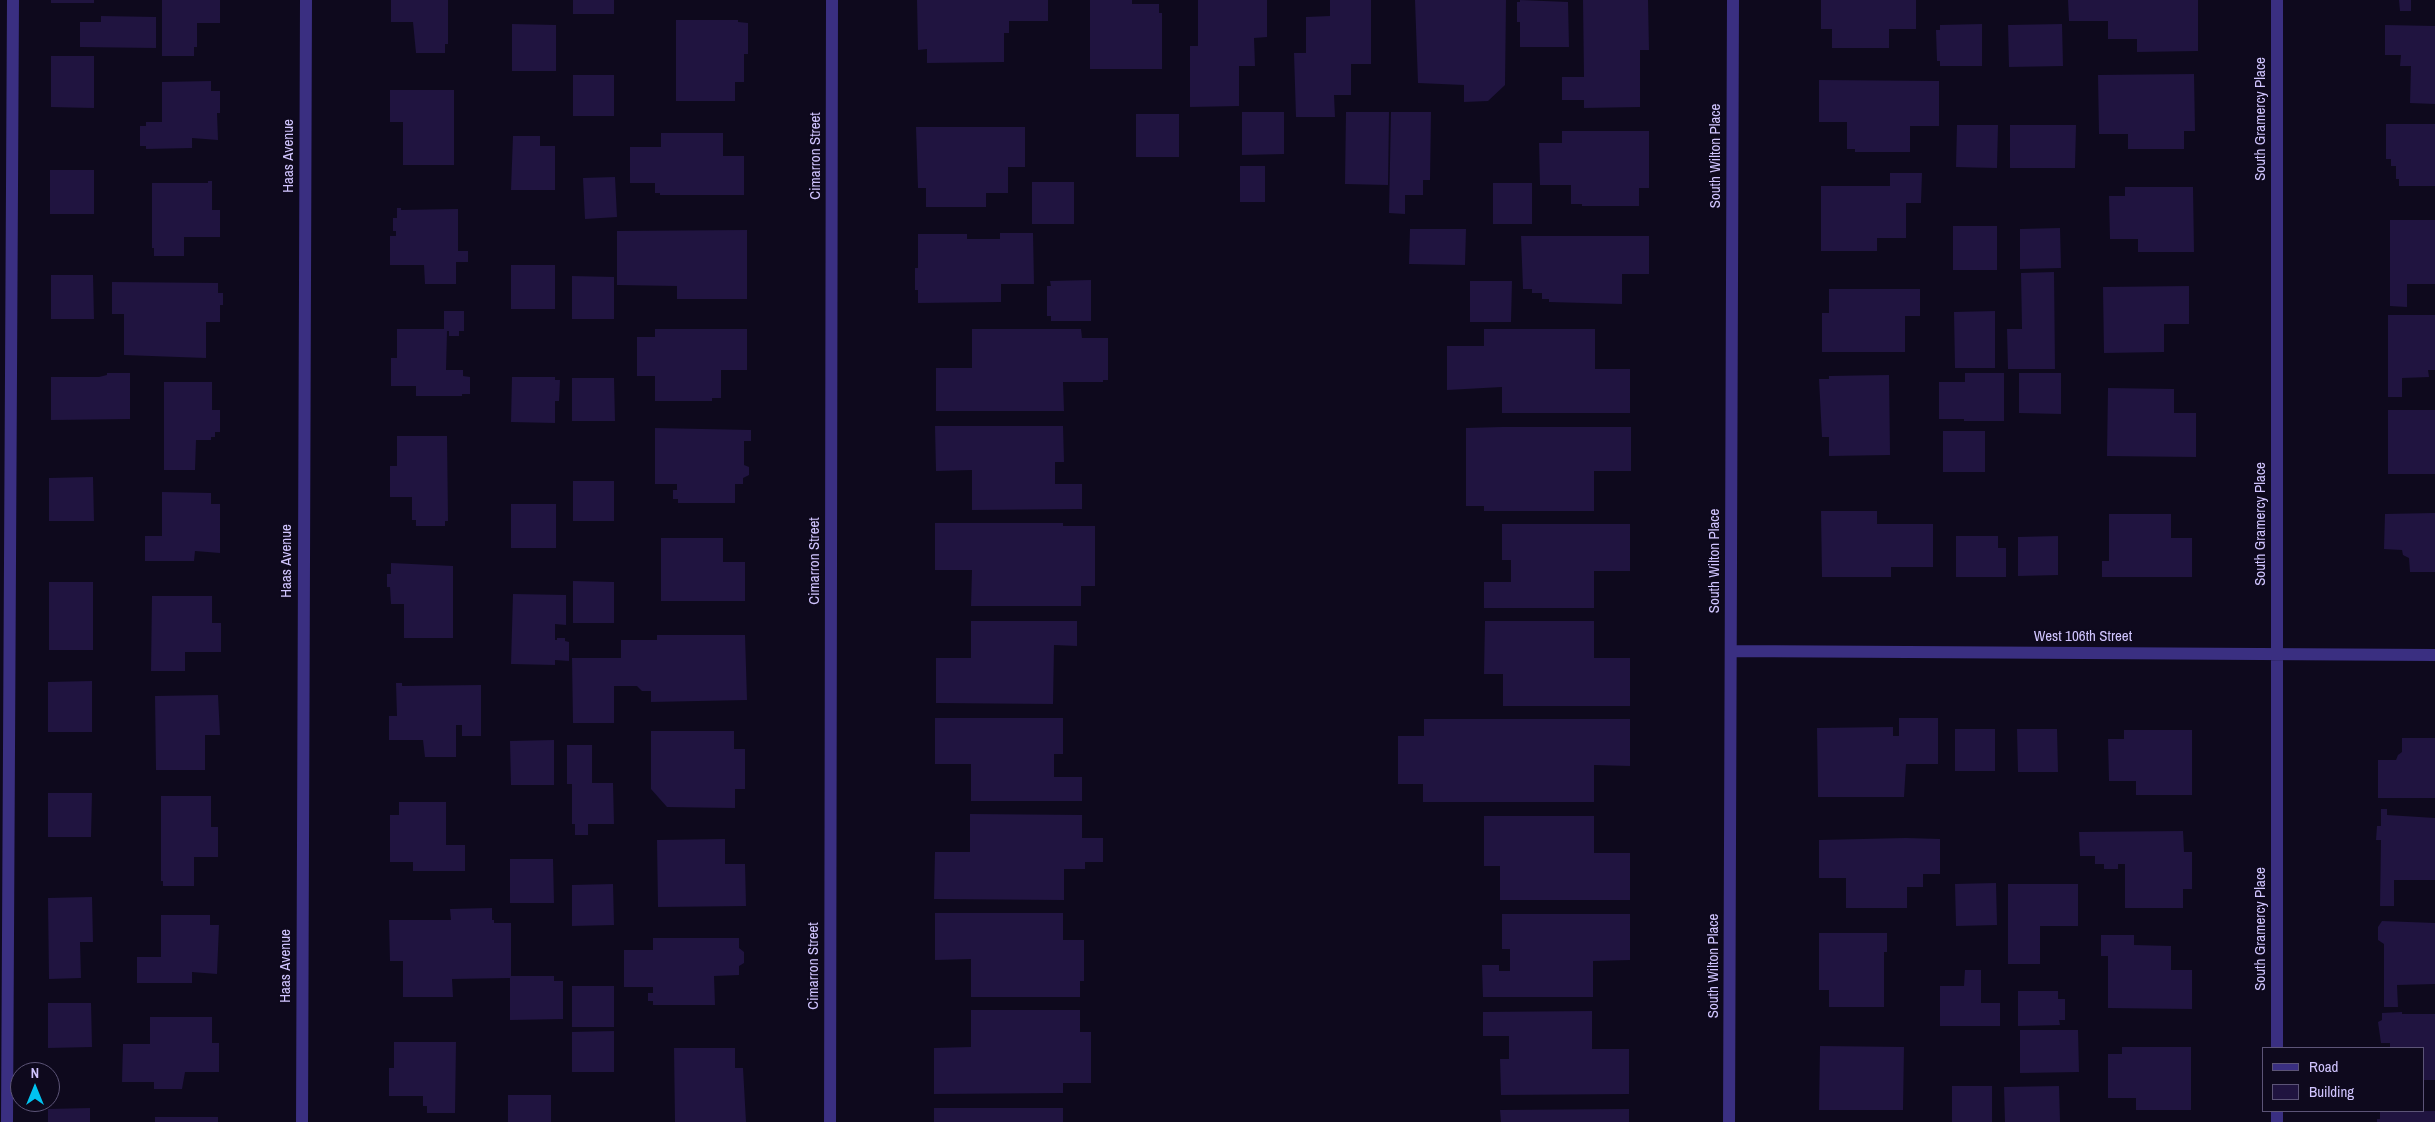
<!DOCTYPE html>
<style>
body{margin:0}
#map{position:relative;width:2435px;height:1122px;overflow:hidden;background:#0e091d;font-family:"Archivo Narrow",sans-serif}
canvas{display:block}
.legend{position:absolute;left:2262px;top:1047px;width:162px;height:65px;box-sizing:border-box;background:#0e091d;border:1px solid #5c5477;margin:0;padding:6px 9px;list-style:none;font-size:15px;color:#d1c5ff}
.legend li{display:flex;align-items:center;gap:10px;height:25px}
.legend b{width:25px;border:1px solid #5c5477}
.north{position:absolute;left:10px;top:1062px;width:50px;height:50px;box-sizing:border-box;background:#0e091d;border:1px solid #5c5477;border-radius:50%;rotate:0deg;font-size:14px;font-weight:700;line-height:20px;text-align:center;color:#d1c5ff}
.north::after{content:'';display:block;margin:auto;width:18px;height:22px;background:#00c3f0;clip-path:polygon(50% 0,100% 100%,50% 72%,0 100%)}
</style>
<div id="map">
<canvas width="2435" height="1122"></canvas>
<ul class="legend">
<li><b style="height:6px;background:#3a2f81"></b>Road</li>
<li><b style="height:14px;background:#201440"></b>Building</li>
</ul>
<div class="north">N</div>
</div>
<script>
const ctx = document.querySelector('canvas').getContext('2d');
ctx.lineJoin = 'round';
function fillPath(path, color) {
  ctx.fillStyle = color;
  ctx.fill(path, 'evenodd');
}
function shape(rows) {
  const path = new Path2D();
  for (const r of rows) {
    path.moveTo(r[0], r[1]);
    for (let i = 2; i < r.length; i += 2) path.lineTo(r[i], r[i + 1]);
  }
  return path;
}
function trace(path, color, width, dash) {
  ctx.strokeStyle = color;
  ctx.lineWidth = width;
  ctx.lineCap = dash ? 'butt' : 'round';
  ctx.setLineDash(dash || []);
  ctx.stroke(path);
}
function label(font, color, halo, rows, align = 'center') {
  ctx.font = font + ' "Archivo Narrow",sans-serif';
  ctx.lineWidth = 4;
  ctx.setLineDash([]);
  ctx.textBaseline = 'middle';
  ctx.strokeStyle = halo;
  ctx.fillStyle = color;
  for (const [text, x, y, turn = 0] of rows) {
    ctx.save();
    ctx.translate(x, y);
    ctx.rotate((+turn || 0) * Math.PI / 180);
    ctx.textAlign = isNaN(turn) ? turn : align;
    if (halo) ctx.strokeText(text, 0, 0);
    ctx.fillText(text, 0, 0);
    ctx.restore();
  }
}
fillPath(shape([
 [51,0,94,0,94,3,51,3],
 [162,0,220,0,220,23,197,23,197,47,194,47,194,56,162,56],
 [391,0,448,0,448,44,445,44,445,53,416,53,413,22,391,22],
 [573,0,614,0,614,14,573,14],
 [917,0,1048,0,1048,21,1009,21,1009,33,1004,33,1004,62,927,63,927,49,918,50],
 [1090,0,1132,0,1132,4,1159,4,1159,13,1162,13,1162,69,1090,69],
 [1198,0,1267,0,1267,37,1254,38,1255,66,1239,66,1239,106,1190,107,1190,46,1198,46],
 [1330,0,1371,0,1371,64,1351,64,1351,95,1334,95,1335,117,1296,117,1294,53,1306,53,1306,17,1330,16],
 [1415,0,1506,0,1505,85,1488,101,1464,102,1464,85,1418,83],
 [1520,0,1568,2,1569,47,1520,47,1520,22,1517,22,1517,2,1520,2],
 [1583,0,1648,0,1649,50,1640,50,1640,107,1584,108,1584,100,1562,100,1562,77,1584,77],
 [1821,0,1916,0,1916,29,1889,29,1889,48,1832,48,1832,29,1821,29],
 [2068,0,2198,0,2198,51,2137,52,2137,39,2108,39,2108,21,2069,21],
 [2399,0,2411,0,2411,11,2400,11],
 [101,16,156,17,156,48,80,47,80,22,101,22],
 [676,20,738,20,738,22,748,23,748,54,744,54,744,82,735,82,735,101,676,101],
 [512,24,556,25,556,71,512,71],
 [1982,24,1982,66,1940,66,1940,61,1937,61,1936,30,1940,30,1940,25],
 [2062,24,2063,66,2009,67,2008,25],
 [2385,25,2435,26,2435,104,2410,103,2411,66,2400,66,2401,55,2385,55],
 [51,56,94,56,94,108,51,107],
 [2194,74,2195,131,2184,131,2184,149,2128,149,2128,134,2099,134,2098,75],
 [573,75,614,75,614,116,573,116],
 [1819,80,1939,81,1939,126,1910,126,1910,152,1855,152,1855,149,1847,149,1847,122,1819,122],
 [211,81,211,91,220,91,220,113,217,113,218,140,192,138,192,148,146,149,146,146,140,146,140,126,146,126,146,122,162,122,162,82],
 [390,90,454,90,454,165,403,165,403,122,390,122],
 [1242,112,1284,112,1284,154,1242,155],
 [1346,112,1389,112,1388,185,1345,184],
 [1391,112,1431,112,1430,180,1423,180,1423,195,1405,195,1405,214,1389,213],
 [1136,114,1179,114,1179,157,1136,157],
 [2386,124,2435,124,2435,186,2399,186,2399,179,2396,179,2396,166,2391,166,2391,159,2386,159],
 [1957,125,1998,125,1997,168,1956,167],
 [2010,125,2076,125,2075,168,2010,168],
 [916,127,1025,127,1025,167,1008,167,1008,193,986,193,986,207,926,207,926,188,918,188],
 [1562,131,1649,131,1649,188,1639,188,1639,206,1582,206,1582,204,1571,204,1571,185,1540,185,1539,143,1562,143],
 [661,133,723,133,723,156,744,156,744,195,660,195,660,193,655,193,655,183,630,183,630,147,661,147],
 [513,136,540,136,540,146,555,146,555,190,511,190],
 [1240,166,1265,166,1265,202,1240,202],
 [50,170,94,170,94,214,50,214],
 [1890,173,1922,173,1921,203,1906,203,1906,238,1877,238,1877,251,1821,251,1821,186,1890,186],
 [615,177,617,217,585,219,583,178],
 [208,181,212,181,212,210,220,210,220,237,184,237,184,256,154,256,154,248,152,248,152,183,208,183],
 [1032,182,1074,182,1074,224,1032,224],
 [1493,183,1532,183,1532,224,1493,224],
 [2125,187,2193,187,2194,252,2138,252,2138,239,2110,239,2109,196,2125,196],
 [397,208,401,208,401,210,458,209,458,251,468,251,468,262,456,262,456,284,425,284,424,265,390,265,390,236,396,236,396,231,393,231,393,218,397,218],
 [2390,220,2435,220,2435,284,2407,284,2407,307,2390,306],
 [1953,226,1997,226,1997,270,1953,270],
 [2060,228,2061,268,2020,269,2020,229],
 [1410,229,1466,229,1465,265,1409,264],
 [747,230,747,299,677,299,677,286,617,285,617,231],
 [1000,233,1033,233,1034,284,1001,284,1001,302,918,303,918,290,915,290,915,268,918,268,918,234,967,234,967,239,1000,239],
 [1521,236,1649,236,1649,274,1622,274,1622,304,1549,302,1549,299,1542,299,1542,293,1532,293,1532,289,1523,289],
 [511,265,555,265,555,309,511,309],
 [2054,272,2055,369,2008,369,2007,329,2022,329,2021,273],
 [51,275,93,275,94,319,51,319],
 [572,276,614,277,614,319,572,319],
 [1091,280,1091,321,1051,321,1051,316,1047,316,1047,286,1051,286,1050,281],
 [1470,281,1512,281,1511,322,1470,322],
 [112,282,218,283,218,293,223,293,223,305,220,305,220,322,206,322,206,358,124,355,124,314,112,314],
 [2189,286,2189,324,2164,324,2164,352,2104,353,2103,287],
 [1829,289,1920,289,1920,316,1905,316,1905,352,1822,352,1822,313,1829,313],
 [444,311,464,311,464,331,459,331,459,336,449,336,449,331,447,331,446,370,463,370,463,376,470,377,470,394,462,394,462,396,416,396,416,386,391,386,391,358,397,358,397,329,444,329],
 [1995,311,1995,368,1955,368,1954,312],
 [2388,315,2435,315,2435,370,2428,370,2429,377,2402,378,2402,397,2388,397],
 [655,329,747,329,747,370,721,370,721,398,712,398,712,401,655,401,655,376,637,376,637,337,655,337],
 [972,329,1081,329,1082,338,1108,338,1108,380,1103,380,1103,382,1063,382,1064,411,936,411,936,368,972,368],
 [1484,329,1595,329,1595,369,1630,369,1630,413,1502,413,1502,387,1447,390,1447,346,1484,346],
 [107,373,130,373,130,419,51,420,51,377,99,377,107,375],
 [1965,373,2004,373,2004,421,1964,421,1964,419,1939,419,1939,382,1965,382],
 [2019,373,2061,373,2061,414,2019,413],
 [1889,375,1890,455,1829,456,1829,437,1822,437,1819,379,1829,379,1829,376],
 [512,377,555,377,555,380,560,380,559,401,555,401,555,423,511,422],
 [572,378,614,378,615,421,572,421],
 [164,382,212,382,212,410,220,410,220,432,215,432,215,437,211,437,211,440,196,440,195,470,164,470],
 [2108,388,2174,389,2174,413,2196,413,2196,457,2107,456],
 [2388,410,2435,410,2435,474,2388,474],
 [935,426,1063,426,1064,462,1055,462,1055,484,1082,484,1082,509,972,510,972,470,936,471],
 [1502,427,1631,427,1631,471,1594,471,1594,511,1484,511,1484,506,1466,506,1466,428],
 [655,428,751,430,751,441,744,441,744,465,749,467,749,475,743,478,743,484,735,484,735,503,678,503,678,499,673,499,673,490,677,490,677,484,655,484],
 [1943,431,1985,431,1985,472,1943,472],
 [397,436,447,436,448,521,445,521,445,526,416,526,416,520,412,520,412,497,390,497,390,466,397,466],
 [93,477,94,521,49,521,49,478],
 [573,481,614,481,614,521,573,521],
 [162,492,211,493,211,504,220,504,220,553,195,551,194,561,145,561,145,536,162,536],
 [511,504,556,504,556,548,511,548],
 [1821,511,1877,511,1877,524,1933,524,1933,567,1891,567,1891,577,1822,577],
 [2435,513,2435,572,2410,572,2409,558,2403,555,2402,550,2384,549,2385,514],
 [2109,514,2171,514,2171,538,2192,538,2192,577,2102,577,2102,561,2109,561],
 [935,523,1063,523,1063,526,1095,526,1095,586,1081,586,1081,606,971,606,972,570,935,570],
 [1502,524,1630,524,1630,571,1594,571,1594,608,1484,608,1484,582,1511,582,1511,560,1502,560],
 [1956,536,1998,536,1998,548,2006,548,2006,577,1956,577],
 [2058,536,2058,575,2018,576,2018,537],
 [661,538,723,538,723,562,745,562,745,601,661,601],
 [391,563,453,566,453,638,404,638,404,604,391,604,390,587,387,587,387,574,391,574],
 [573,581,614,582,614,623,573,623],
 [49,582,93,582,93,650,49,650],
 [513,594,566,595,566,625,555,624,555,640,557,640,557,638,565,638,565,641,569,642,569,661,555,660,555,665,511,664],
 [152,596,212,596,212,623,221,623,221,652,185,652,185,671,151,671],
 [971,621,1077,621,1077,646,1054,645,1053,704,936,703,936,658,971,658],
 [1485,621,1594,621,1594,658,1630,658,1630,706,1503,706,1503,674,1484,674],
 [657,635,745,635,747,700,651,702,651,691,642,691,637,686,614,686,614,723,573,723,572,658,621,658,621,640,657,640],
 [92,681,92,732,48,732,48,682],
 [396,683,402,683,402,686,481,685,481,736,462,736,462,725,456,725,456,757,425,757,423,740,389,740,389,716,397,716],
 [218,695,220,735,205,735,205,770,156,770,155,696],
 [935,718,1063,718,1063,754,1054,754,1054,777,1082,777,1082,801,971,801,971,764,935,764],
 [1899,718,1938,718,1938,764,1906,764,1904,797,1818,797,1817,728,1893,727,1893,736,1899,736],
 [1424,719,1630,719,1630,766,1594,765,1594,802,1423,802,1423,784,1398,784,1398,736,1424,736],
 [1955,729,1995,729,1995,771,1955,771],
 [2017,729,2057,729,2058,772,2018,772],
 [2124,730,2192,730,2192,795,2136,795,2136,781,2109,781,2108,739,2124,739],
 [651,731,734,731,734,749,745,749,745,789,735,789,735,808,667,807,651,789],
 [2402,738,2435,738,2435,798,2378,798,2378,760,2396,760,2398,755,2402,752],
 [554,740,554,785,511,785,510,741],
 [567,745,592,745,592,783,613,783,614,824,588,824,588,835,575,835,575,824,572,824,572,784,567,784],
 [48,793,92,793,91,837,48,837],
 [161,796,211,796,211,827,218,827,218,857,194,857,194,886,163,886,163,881,161,881],
 [399,802,446,802,446,845,465,845,465,871,413,871,413,862,390,862,390,815,399,815],
 [2381,809,2387,809,2387,815,2435,818,2435,880,2394,880,2394,906,2380,906,2381,840,2376,840,2377,826,2381,826],
 [970,814,1082,815,1082,838,1103,838,1103,862,1085,862,1085,869,1064,869,1064,900,934,899,935,852,970,852],
 [1484,816,1594,816,1594,853,1630,853,1630,900,1500,900,1500,866,1484,866],
 [2183,831,2184,852,2192,852,2192,889,2183,889,2183,908,2125,908,2125,864,2118,864,2118,869,2104,869,2104,864,2095,864,2095,856,2080,856,2079,832],
 [1906,838,1940,839,1940,874,1923,874,1923,887,1907,887,1907,908,1846,908,1846,878,1819,878,1819,840],
 [725,839,725,864,745,864,746,906,658,907,657,840],
 [510,859,553,859,554,903,510,903],
 [1996,883,1997,925,1956,926,1955,884],
 [613,884,614,925,572,926,572,885],
 [2008,884,2078,884,2078,926,2040,926,2040,964,2008,964],
 [92,897,93,942,80,942,81,978,49,979,48,898],
 [492,908,492,920,494,920,494,923,511,923,511,976,554,976,554,981,563,981,563,1019,510,1020,510,978,452,979,453,997,403,997,403,961,390,961,389,920,451,920,450,909],
 [935,913,1063,913,1063,940,1084,940,1084,981,1080,981,1080,997,971,997,971,959,935,960],
 [1502,914,1630,914,1630,960,1593,961,1593,997,1483,997,1482,965,1499,965,1499,971,1510,971,1510,949,1502,949],
 [161,915,210,915,210,925,219,925,217,974,192,972,192,983,137,983,137,957,161,957],
 [2382,921,2435,923,2435,984,2397,985,2398,1007,2384,1007,2384,944,2378,940,2378,927],
 [1819,933,1887,933,1887,952,1884,952,1884,1007,1829,1007,1829,990,1819,990],
 [2101,935,2134,935,2134,945,2171,946,2171,970,2192,970,2192,1009,2108,1008,2108,956,2101,956],
 [653,938,739,938,739,948,744,952,744,963,739,966,739,975,714,976,715,1005,653,1005,653,1001,648,1001,648,993,653,993,653,987,624,987,624,950,653,950],
 [1965,970,1981,970,1981,1003,2000,1003,2000,1026,1940,1026,1940,986,1964,986],
 [572,986,614,986,614,1027,572,1027],
 [2018,991,2058,991,2058,999,2065,999,2065,1020,2059,1020,2060,1025,2018,1026],
 [48,1003,91,1003,92,1047,48,1048],
 [971,1010,1080,1010,1080,1032,1091,1032,1091,1083,1063,1083,1063,1093,934,1094,934,1048,971,1047],
 [1592,1011,1592,1049,1629,1049,1629,1094,1501,1095,1500,1059,1509,1059,1509,1036,1483,1036,1483,1012],
 [2402,1012,2402,1014,2435,1014,2435,1080,2424,1080,2424,1048,2390,1048,2390,1043,2381,1043,2378,1022,2382,1020,2382,1013],
 [150,1017,212,1017,212,1043,219,1043,219,1072,185,1072,182,1089,154,1089,154,1082,122,1082,123,1044,150,1044],
 [2020,1030,2078,1030,2079,1072,2020,1073],
 [614,1031,614,1072,572,1072,572,1032],
 [394,1042,456,1042,455,1113,427,1113,427,1106,423,1106,423,1096,389,1096,389,1068,394,1068],
 [1820,1046,1904,1047,1903,1110,1819,1110],
 [2122,1047,2191,1047,2191,1110,2136,1110,2136,1098,2108,1098,2108,1054,2122,1054],
 [674,1048,735,1048,735,1068,743,1068,746,1122,675,1122],
 [1952,1086,1992,1086,1992,1122,1952,1122],
 [2059,1086,2060,1122,2005,1122,2004,1087],
 [508,1095,551,1095,551,1122,508,1122],
 [90,1108,90,1122,48,1122,48,1109],
 [934,1108,1063,1108,1063,1122,934,1122],
 [1629,1109,1629,1122,1501,1122,1500,1110],
 [2380,1111,2435,1111,2435,1122,2377,1122,2377,1119,2380,1119],
 [155,1117,218,1117,218,1122,155,1122]
]), '#201440');
trace(shape([
 [7,1122,13,0]
]), '#3a2f81', 12);
trace(shape([
 [1731,651,2435,655],
 [2277,1048,2277,0],
 [302,1122,306,0],
 [830,1122,832,0],
 [1729,1122,1733,0],
 [2277,1122,2277,1111]
]), '#3a2f81', 12);
label('15px', '#d1c5ff', '#0e091d', [
 ["South Gramercy Place",2261,119,-90],
 ["Haas Avenue",289,156,-90],
 ["Cimarron Street",816,156,-90],
 ["South Wilton Place",1716,156,-90],
 ["South Gramercy Place",2261,524,-90],
 ["Haas Avenue",287,561,-90],
 ["Cimarron Street",815,561,-90],
 ["South Wilton Place",1715,561,-90],
 ["West 106th Street",2083,637],
 ["South Gramercy Place",2261,929,-90],
 ["Haas Avenue",286,966,-90],
 ["Cimarron Street",814,966,-90],
 ["South Wilton Place",1714,966,-90]
]);
</script>
